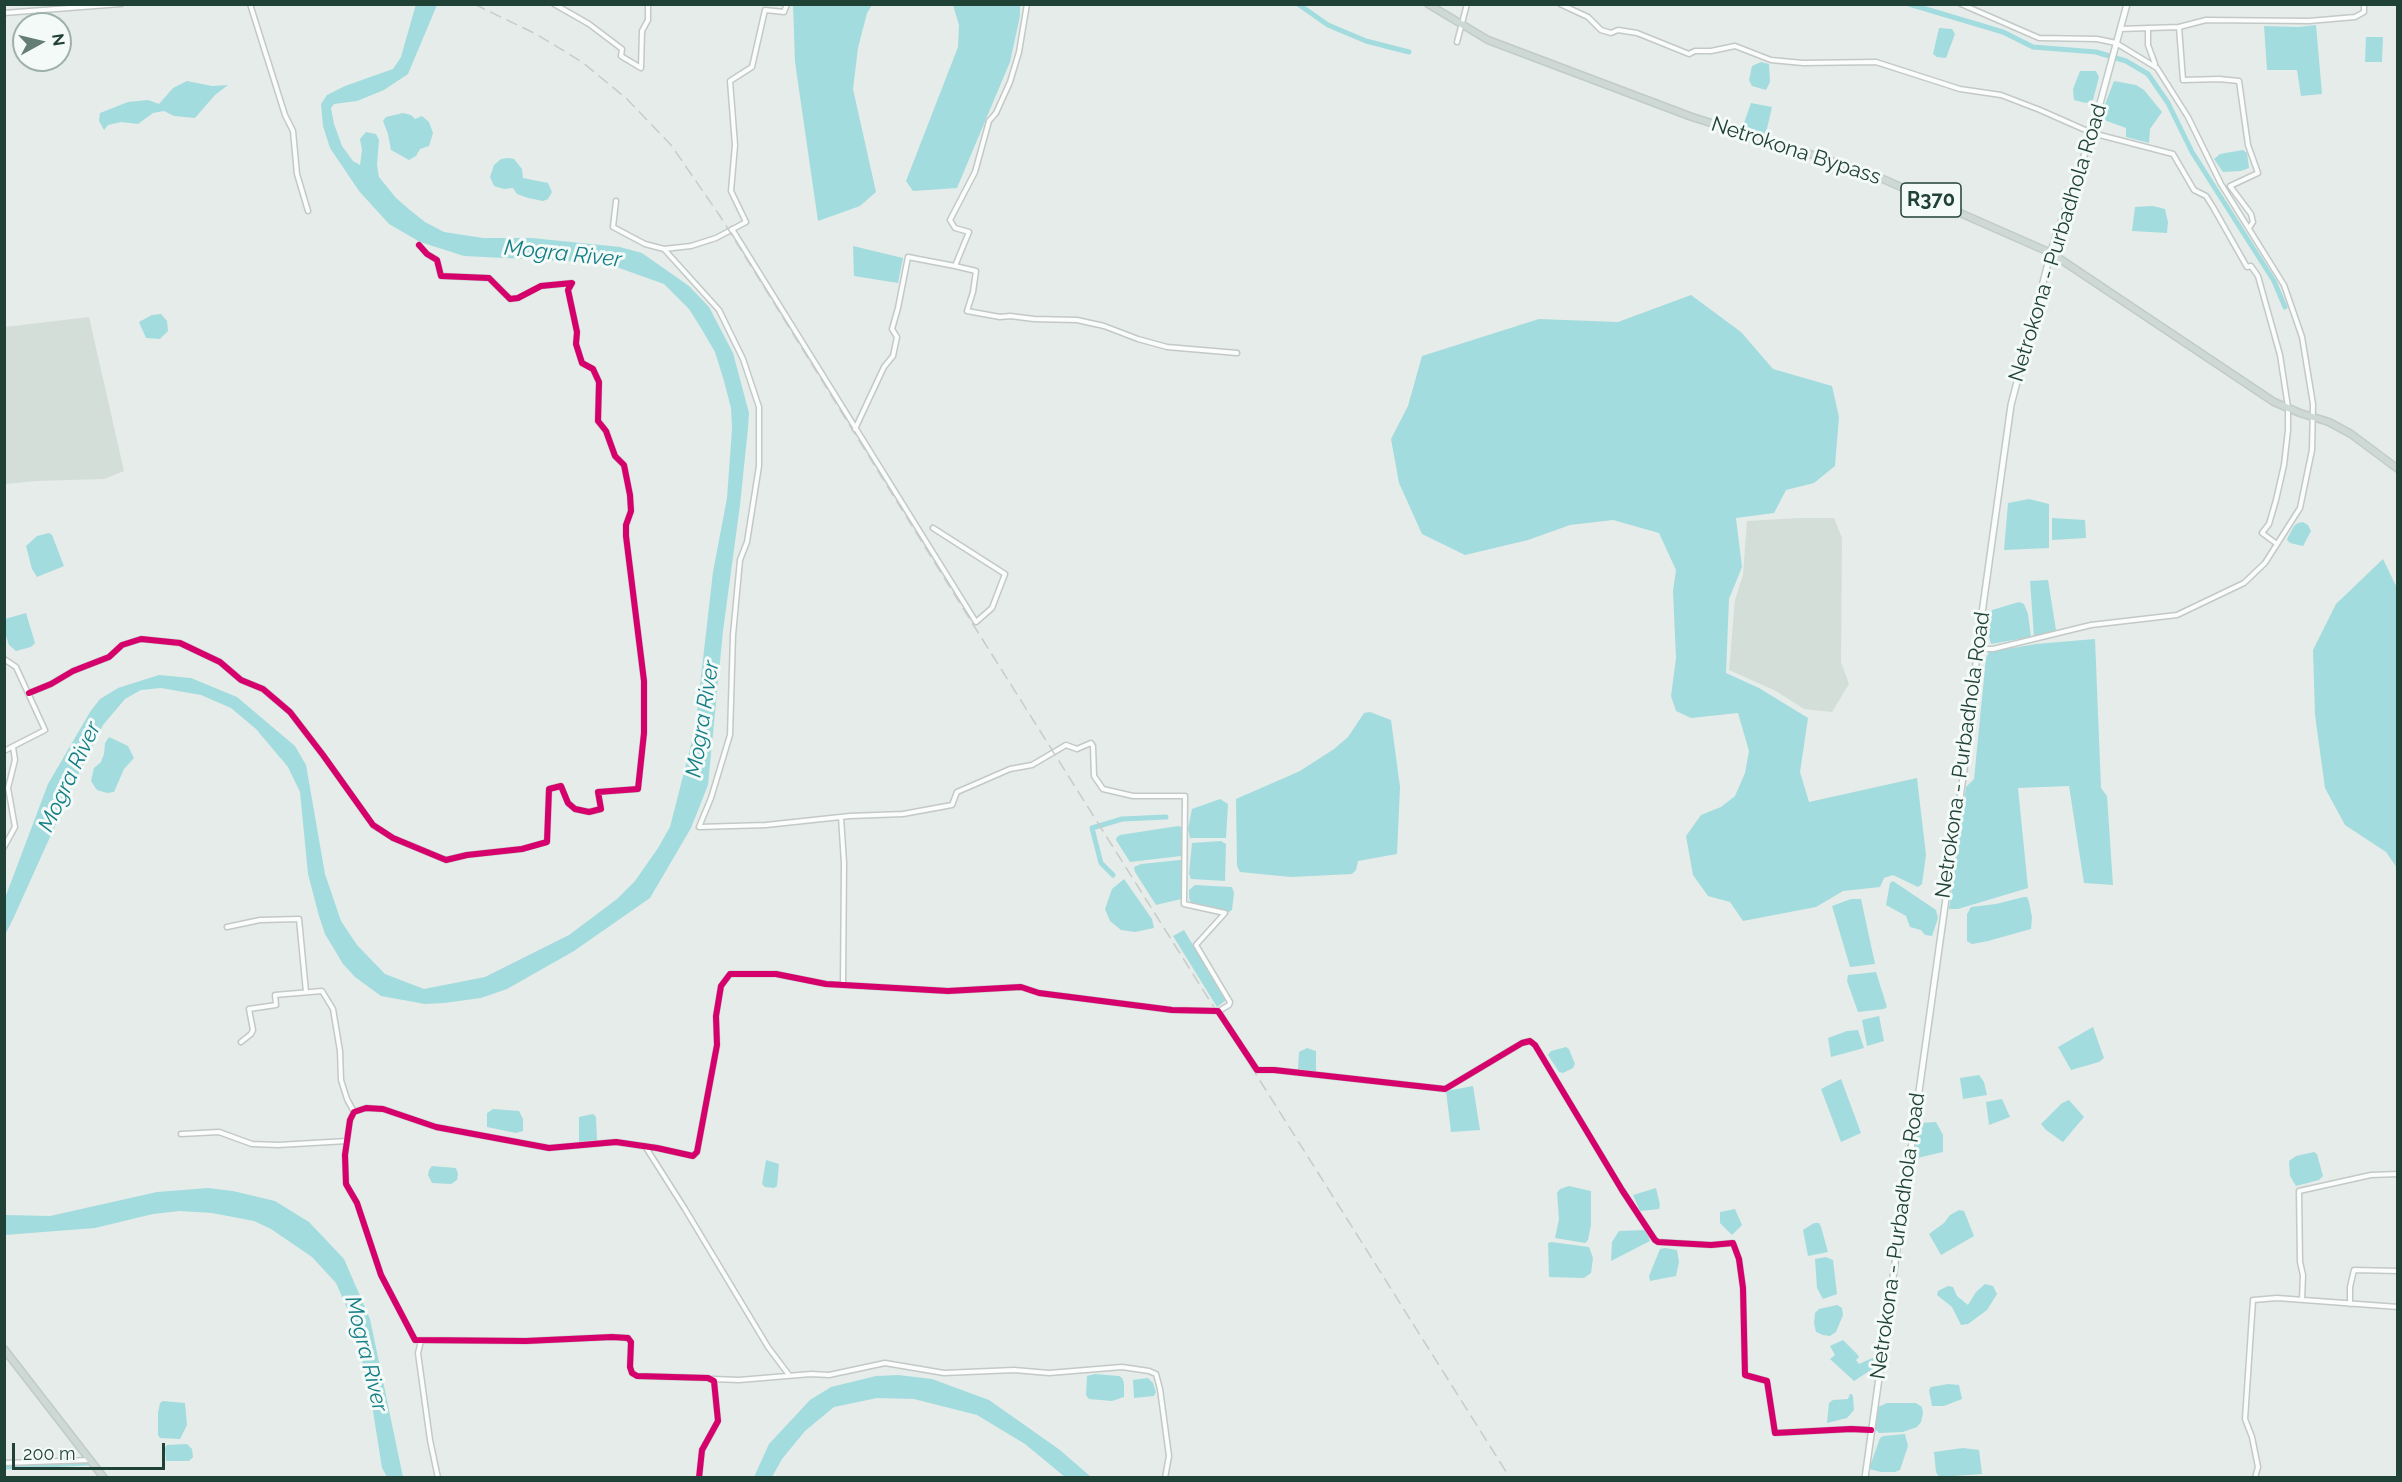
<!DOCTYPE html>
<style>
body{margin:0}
#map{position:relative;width:2402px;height:1482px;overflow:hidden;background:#e6ece9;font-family:Raleway,sans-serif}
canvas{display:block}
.frame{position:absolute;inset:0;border:6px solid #204236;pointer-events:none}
.north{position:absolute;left:12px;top:12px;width:60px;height:60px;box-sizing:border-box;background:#f4faf7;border:2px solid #9fb0aa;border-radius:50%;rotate:82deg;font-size:16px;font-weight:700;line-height:24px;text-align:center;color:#204236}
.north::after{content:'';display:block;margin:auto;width:21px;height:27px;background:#657e75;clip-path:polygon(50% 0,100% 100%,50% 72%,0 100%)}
.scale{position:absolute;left:12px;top:1443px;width:153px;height:27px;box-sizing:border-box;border:3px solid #204236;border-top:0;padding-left:8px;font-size:18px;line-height:21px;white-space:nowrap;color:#204236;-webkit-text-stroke:4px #f4faf7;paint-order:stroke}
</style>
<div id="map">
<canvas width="2402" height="1482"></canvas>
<div class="frame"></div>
<div class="north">N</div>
<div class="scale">200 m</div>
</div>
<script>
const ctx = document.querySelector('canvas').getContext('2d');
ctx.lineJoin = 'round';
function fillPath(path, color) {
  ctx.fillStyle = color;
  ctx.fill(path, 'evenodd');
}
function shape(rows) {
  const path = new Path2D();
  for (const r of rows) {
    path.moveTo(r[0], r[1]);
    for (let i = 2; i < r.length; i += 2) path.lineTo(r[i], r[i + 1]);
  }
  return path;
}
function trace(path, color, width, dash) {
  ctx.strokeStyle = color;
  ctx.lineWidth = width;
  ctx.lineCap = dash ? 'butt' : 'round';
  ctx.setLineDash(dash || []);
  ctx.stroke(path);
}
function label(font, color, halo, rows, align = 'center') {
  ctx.font = font + ' Raleway,sans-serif';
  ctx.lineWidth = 6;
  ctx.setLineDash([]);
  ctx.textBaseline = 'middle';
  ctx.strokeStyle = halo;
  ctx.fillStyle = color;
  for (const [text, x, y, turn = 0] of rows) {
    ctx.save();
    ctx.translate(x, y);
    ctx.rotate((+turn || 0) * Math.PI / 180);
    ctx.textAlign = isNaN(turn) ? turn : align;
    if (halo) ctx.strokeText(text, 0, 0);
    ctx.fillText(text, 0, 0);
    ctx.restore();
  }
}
fillPath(shape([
 [89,317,124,471,104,479,36,481,5,484,5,327],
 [1800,518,1834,518,1842,538,1841,662,1849,684,1832,712,1804,709,1776,691,1729,670,1735,600,1743,575,1747,521]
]), '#d3ded8');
fillPath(shape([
 [416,4,437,5,408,74,384,90,357,101,334,104,331,108,334,124,342,146,353,161,360,165,362,150,360,139,366,132,376,134,379,140,377,165,379,177,396,198,410,210,425,222,444,232,483,238,532,238,620,247,642,253,689,286,709,307,733,353,749,413,748,428,740,505,723,631,708,785,691,828,650,898,574,951,507,989,481,998,444,1003,425,1004,381,996,355,977,343,964,325,934,319,916,308,874,300,792,288,767,256,729,231,708,201,695,161,688,141,690,125,699,103,725,78,775,13,919,5,935,5,898,48,784,90,712,100,699,118,688,159,675,191,678,237,697,295,746,306,765,325,874,341,921,357,945,385,974,424,989,485,977,569,935,617,899,635,881,658,848,670,827,695,729,713,572,727,498,732,429,731,408,724,381,715,352,701,328,689,309,664,284,605,263,464,256,420,242,389,224,359,191,330,148,323,126,321,104,327,95,345,86,393,69,401,57],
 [793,4,872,5,867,13,858,48,853,89,876,192,860,206,818,221,795,62],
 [953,5,1020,5,1020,16,1010,62,957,188,913,191,906,181,958,47,959,25],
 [2316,25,2322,94,2301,96,2297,70,2267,70,2264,26,2298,27],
 [1939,28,1952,29,1955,34,1946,58,1937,57,1933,54],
 [2366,37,2383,37,2382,62,2365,62],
 [1761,62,1769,64,1770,82,1766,90,1752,86,1749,80,1752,66],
 [2080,71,2096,71,2099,77,2093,100,2086,103,2074,100,2073,89],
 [187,81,212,86,228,85,215,95,195,118,174,116,164,111,153,113,138,124,121,122,108,125,104,130,99,121,100,113,128,102,148,100,159,104,173,88],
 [2114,81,2136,85,2144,90,2162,112,2150,129,2149,143,2126,137,2126,128,2104,120,2102,112],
 [1751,103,1772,107,1763,146,1738,140],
 [403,113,411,115,415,119,422,116,429,122,433,133,429,146,420,149,416,156,409,160,391,150,388,134,383,121,386,117],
 [2243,150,2247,153,2249,168,2241,171,2223,172,2214,159,2220,154],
 [509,158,514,159,522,169,523,178,548,183,552,192,548,199,543,201,528,198,517,194,513,188,504,189,494,186,490,177,494,165,501,159],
 [2153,206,2165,209,2168,222,2167,233,2132,231,2135,207],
 [853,246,903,258,898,283,854,276],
 [1691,295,1741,332,1773,369,1832,386,1839,417,1835,466,1814,483,1786,490,1774,513,1736,518,1742,567,1729,599,1726,673,1759,688,1808,718,1800,772,1809,802,1917,778,1926,855,1922,884,1918,887,1893,875,1884,878,1880,887,1843,891,1816,907,1743,921,1730,902,1708,896,1693,875,1686,836,1701,815,1721,807,1735,796,1745,773,1749,751,1738,713,1691,718,1676,711,1671,696,1676,658,1673,591,1676,570,1659,533,1613,520,1570,525,1528,540,1465,555,1422,534,1399,483,1391,439,1408,406,1422,356,1539,319,1618,322],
 [161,314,167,321,168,331,160,339,146,338,139,322,152,315],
 [2029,499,2049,504,2049,548,2004,550,2008,503],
 [2052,518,2085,520,2086,538,2052,540],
 [2303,522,2308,525,2311,531,2303,546,2290,543,2287,540,2288,537,2294,526,2298,523],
 [49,533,52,535,64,566,37,577,32,569,26,546,37,536],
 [2383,559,2397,588,2397,868,2386,852,2345,825,2325,788,2315,715,2313,650,2336,604],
 [2048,580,2056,630,2034,637,2030,581],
 [2019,602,2024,604,2028,614,2031,637,1991,644,1988,632,1992,610],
 [26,613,35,643,31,647,16,651,9,645,5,633,5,619],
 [2095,639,2101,788,2107,796,2113,885,2084,883,2069,786,2018,788,2028,888,1958,909,1949,909,1966,787,1974,779,1986,658,1989,652,2036,644],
 [1370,712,1391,720,1400,787,1397,854,1358,861,1356,870,1352,874,1291,877,1240,872,1237,866,1236,799,1300,771,1334,749,1348,737,1364,713],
 [109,737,128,746,134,758,124,769,114,792,107,793,97,790,91,781,94,768,101,762,104,754,105,743],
 [1220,799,1228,804,1226,838,1190,838,1188,829,1192,809],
 [1178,826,1184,828,1183,854,1181,856,1130,862,1116,840,1117,837,1120,835],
 [1221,841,1226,844,1225,881,1191,879,1189,874,1192,843],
 [1180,860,1183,861,1184,865,1181,899,1156,905,1135,872,1134,867,1141,864],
 [1124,879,1152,919,1154,928,1135,932,1121,930,1110,921,1105,909,1112,889],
 [1893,881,1936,910,1938,918,1932,936,1925,935,1921,930,1910,927,1906,916,1886,905,1890,883],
 [1195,885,1232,887,1234,893,1232,910,1229,912,1191,903,1189,898,1189,890],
 [2024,897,2027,897,2029,902,2032,917,2031,929,1988,941,1972,944,1967,941,1967,914,1971,907,1996,904],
 [1851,899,1861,899,1875,964,1850,967,1832,906],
 [1184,930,1226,1000,1217,1007,1173,936],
 [1876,972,1887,1007,1884,1009,1858,1012,1847,981,1848,975],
 [1879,1016,1884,1041,1867,1046,1862,1020],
 [2093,1027,2104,1058,2099,1062,2071,1070,2058,1047],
 [1858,1030,1864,1048,1831,1057,1828,1038,1847,1031],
 [1566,1047,1569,1049,1575,1064,1573,1068,1563,1073,1559,1072,1548,1055,1551,1051],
 [1307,1048,1316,1051,1316,1072,1298,1069,1299,1052],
 [1979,1075,1984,1082,1987,1095,1963,1099,1960,1078],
 [1841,1079,1861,1133,1841,1142,1821,1089],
 [1473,1086,1480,1130,1451,1132,1446,1091],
 [2002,1099,2010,1117,1989,1125,1986,1102],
 [2069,1100,2084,1117,2063,1142,2046,1130,2041,1124,2062,1103],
 [493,1109,519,1111,523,1119,523,1131,516,1133,487,1127,487,1113],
 [593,1114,596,1117,597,1140,579,1142,579,1117],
 [1936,1122,1943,1135,1943,1152,1913,1159,1919,1123],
 [2314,1152,2317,1154,2323,1176,2319,1180,2296,1186,2290,1176,2289,1161,2296,1156],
 [766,1160,779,1164,777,1186,774,1188,765,1187,762,1184],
 [432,1166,456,1168,458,1174,457,1180,451,1184,432,1183,428,1175,429,1170],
 [1569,1186,1591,1191,1591,1225,1588,1240,1585,1243,1555,1238,1559,1219,1557,1193,1560,1189],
 [208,1188,233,1191,275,1201,309,1222,344,1259,370,1319,403,1477,387,1477,382,1468,369,1386,347,1308,336,1283,312,1257,271,1229,254,1221,212,1213,180,1211,153,1214,95,1228,5,1235,5,1215,50,1216,157,1192],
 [1656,1188,1660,1205,1659,1209,1640,1211,1633,1195],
 [1735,1209,1742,1225,1732,1235,1720,1223,1720,1212],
 [1959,1210,1964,1211,1974,1236,1941,1255,1929,1234,1944,1223,1950,1215],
 [1814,1223,1819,1223,1821,1227,1828,1252,1808,1256,1803,1230],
 [1646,1230,1650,1241,1611,1261,1612,1242,1619,1231],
 [1551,1242,1589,1247,1593,1258,1591,1273,1584,1278,1549,1277,1548,1243],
 [1665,1248,1677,1250,1679,1262,1676,1276,1650,1281,1649,1276,1660,1249],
 [1826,1257,1833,1260,1837,1294,1823,1299,1817,1288,1815,1259],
 [1985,1284,1993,1286,1997,1294,1987,1310,1968,1324,1961,1325,1952,1307,1937,1295,1938,1291,1948,1286,1953,1287,1957,1296,1968,1305,1976,1292],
 [1837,1305,1842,1308,1843,1315,1836,1332,1830,1336,1823,1335,1816,1332,1814,1323,1815,1313,1819,1309],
 [1843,1340,1857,1354,1859,1357,1856,1360,1859,1364,1877,1356,1874,1368,1854,1381,1830,1359,1835,1355,1830,1346],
 [1095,1374,1119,1376,1122,1378,1124,1383,1124,1397,1112,1401,1089,1399,1086,1395,1087,1376],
 [898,1375,932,1379,989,1400,1060,1450,1091,1477,1065,1477,1025,1444,977,1415,914,1399,877,1398,834,1407,805,1431,782,1459,772,1477,754,1477,769,1444,810,1400,831,1387,876,1376],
 [1148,1378,1153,1383,1156,1392,1154,1396,1134,1398,1133,1380],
 [1948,1384,1959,1385,1962,1399,1944,1406,1932,1406,1929,1390,1931,1387],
 [1850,1394,1852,1394,1853,1397,1854,1410,1847,1418,1827,1423,1829,1403,1833,1400,1848,1399],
 [163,1401,185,1403,187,1425,180,1439,160,1438,158,1435,158,1413,160,1403],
 [1887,1403,1916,1403,1922,1407,1923,1413,1921,1422,1917,1427,1903,1432,1879,1433,1875,1429,1875,1413,1878,1407],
 [1905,1434,1908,1446,1900,1470,1895,1472,1881,1472,1869,1469,1880,1438,1883,1436],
 [187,1444,192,1449,193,1457,189,1461,166,1461,165,1448,167,1445],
 [1963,1448,1979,1450,1982,1474,1939,1477,1936,1472,1934,1452]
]), '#a3dcde');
trace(shape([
 [1298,4,1328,25,1366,41,1409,52],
 [1909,4,2003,32,2033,47,2096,52,2126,61,2148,74,2168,103,2192,152,2274,281,2285,307],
 [1113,875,1101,863,1092,828,1122,819,1166,817],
 [4,1467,88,1463]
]), '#a3dcde', 5);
const street = shape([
 [250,4,285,115,293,131,297,174,308,211],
 [554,4,589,24,622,49,621,56,641,68,642,31,648,20,648,4],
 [1027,4,1019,52,1010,82,996,113,989,121,975,172,950,220,955,228,969,232,955,266,976,271,973,292,967,311,1000,317,1010,316,1034,319,1077,320,1104,326,1138,339,1167,347,1237,353],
 [1560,4,1588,17,1601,30,1611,33,1618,30,1637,33,1689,54,1695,51,1711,51,1735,46,1771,60,1803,63,1876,62,1960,89,2001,95,2040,110,2092,133,2173,154,2194,190,2206,196,2213,207,2247,267,2251,266,2258,276,2280,355,2288,407,2288,430,2284,465,2276,500,2269,524,2262,533,2277,544],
 [1961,4,2039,38,2097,39,2116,43,2157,68,2188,117,2221,184,2284,285,2302,337,2313,404,2312,450,2300,508,2265,563,2244,583,2177,615,2091,625,1993,649,1977,649],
 [4,13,121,4],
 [2179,27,2183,80,2219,79,2239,81,2248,145,2258,173,2230,186,2251,214,2253,222,2249,228],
 [2148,28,2148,45,2155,64],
 [2120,29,2179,27,2206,20,2309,21,2355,17,2364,12,2364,4],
 [1457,42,1467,4],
 [616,201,613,227,645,244,664,249,691,246,716,238,746,222,731,191,735,145,730,81,752,67,765,10,784,12,787,4],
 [732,229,976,622,992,608,1005,574,933,528],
 [664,249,719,310,743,359,759,407,759,466,747,542,740,560,733,635,730,735,711,798,699,827,766,825,850,816,903,814,952,805,957,792,1010,769,1032,765,1066,745,1077,749,1091,743,1093,746,1094,776,1103,789,1133,796,1185,796,1184,904,1225,913,1196,945,1230,1002,1229,1005,1219,1011],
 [855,429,884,367,893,356,897,337,892,329,898,308,908,257,955,266],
 [4,659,16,667,45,730,4,751],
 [29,693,51,684,73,671,109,657,122,645,141,639,180,643,220,662,241,680,263,689,290,712,323,755,373,825,393,838,446,860,467,855,522,849,547,842,549,789,561,786,568,803,575,809,589,812,601,809,598,792,638,789,644,733,644,681,626,536,626,525,631,511,630,495,624,465,615,456,606,431,598,421,599,382,593,369,582,363,576,344,577,332,568,290,572,283,541,286,518,298,510,299,489,278,441,276,437,260,427,254,419,245],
 [841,817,844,863,843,984],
 [4,847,15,827,8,788,15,760,13,747],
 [227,927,260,920,299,919,306,992],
 [241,1042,251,1034,253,1030,249,1009,276,1005,275,995,322,991,333,1009,340,1051,341,1080,347,1099,354,1112],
 [181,1134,219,1132,252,1144,278,1145,347,1141],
 [645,1146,685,1209,768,1347,789,1375],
 [2302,1300,2303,1275,2300,1262,2299,1191,2371,1175,2398,1174],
 [2350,1304,2350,1287,2354,1270,2398,1271],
 [421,1341,418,1353,430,1440,438,1478],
 [712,1379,739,1380,811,1374,829,1375,885,1363,944,1373,1014,1370,1049,1373,1122,1367,1149,1371,1156,1374,1160,1389,1169,1456,1165,1478],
 [4,1463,91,1460],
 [699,1478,702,1450,718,1421,714,1381,708,1378,637,1376,632,1373,630,1367,631,1342,628,1338,612,1337,526,1341,415,1340,381,1275,357,1203,346,1184,345,1155,350,1120,354,1112,366,1108,383,1109,436,1127,549,1148,616,1142,657,1148,693,1156,697,1152,717,1045,716,1016,721,986,730,974,776,974,826,984,948,991,1021,987,1039,993,1172,1010,1218,1011,1257,1070,1274,1070,1445,1089,1522,1043,1530,1041,1535,1045,1622,1190,1655,1240,1658,1242,1711,1245,1733,1243,1739,1259,1743,1288,1745,1375,1767,1381,1775,1433,1851,1429,1871,1430],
 [2255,1478,2258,1467,2252,1437,2245,1419,2253,1300,2277,1298,2398,1307]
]);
const secondary = shape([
 [1865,1478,1973,705,1977,649,2011,405,2052,248,2092,133,2127,4]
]);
const primary = shape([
 [1428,4,1488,40,1692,117,1867,172,2051,253,2274,402,2300,413,2329,422,2351,434,2398,469],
 [4,1349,104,1478]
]);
trace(street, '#c3c9c6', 7);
trace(secondary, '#c1cac6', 8);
trace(primary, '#c1cbc7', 9);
trace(street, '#fbfcfc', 4);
trace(secondary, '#fbfcfc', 5);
trace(primary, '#ced8d4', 6);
trace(shape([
 [474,4,536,34,582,62,627,99,671,145,720,216,974,626,1510,1478]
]), '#c7ccca', 1.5, [12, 6]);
trace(shape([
 [29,693,51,684,73,671,109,657,122,645,141,639,180,643,220,662,241,680,263,689,290,712,323,755,373,825,393,838,446,860,467,855,522,849,547,842,549,789,561,786,568,803,575,809,589,812,601,809,598,792,638,789,644,733,644,681,626,536,626,525,631,511,630,495,624,465,615,456,606,431,598,421,599,382,593,369,582,363,576,344,577,332,568,290,572,283,541,286,518,298,510,299,489,278,441,276,437,260,427,254,419,245],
 [699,1478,702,1450,718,1421,714,1381,708,1378,637,1376,632,1373,630,1367,631,1342,628,1338,612,1337,526,1341,415,1340,381,1275,357,1203,346,1184,345,1155,350,1120,354,1112,366,1108,383,1109,436,1127,549,1148,616,1142,657,1148,693,1156,697,1152,717,1045,716,1016,721,986,730,974,776,974,826,984,948,991,1021,987,1039,993,1172,1010,1218,1011,1257,1070,1274,1070,1445,1089,1522,1043,1530,1041,1535,1045,1622,1190,1655,1240,1658,1242,1711,1245,1733,1243,1739,1259,1743,1288,1745,1375,1767,1381,1775,1433,1851,1429,1871,1430]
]), '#d6006c', 6);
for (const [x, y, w] of [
 [1931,200,60]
]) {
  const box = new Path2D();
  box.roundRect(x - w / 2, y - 17, w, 34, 4.5);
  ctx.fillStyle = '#f4faf7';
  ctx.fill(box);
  trace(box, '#204236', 1.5);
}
label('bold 20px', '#204236', null, [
 ["R370",1931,200]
]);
label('21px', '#204236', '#f4faf7', [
 ["Netrokona Bypass",1796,151,18],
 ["Netrokona - Purbadhola Road",2058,243,-73],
 ["Netrokona - Purbadhola Road",1963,755,-82],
 ["Netrokona - Purbadhola Road",1898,1236,-82]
]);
label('italic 22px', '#137e86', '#f4faf7', [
 ["Mogra River",563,254,6],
 ["Mogra River",703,719,-81],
 ["Mogra River",70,777,-65],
 ["Mogra River",366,1354,76]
]);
</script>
